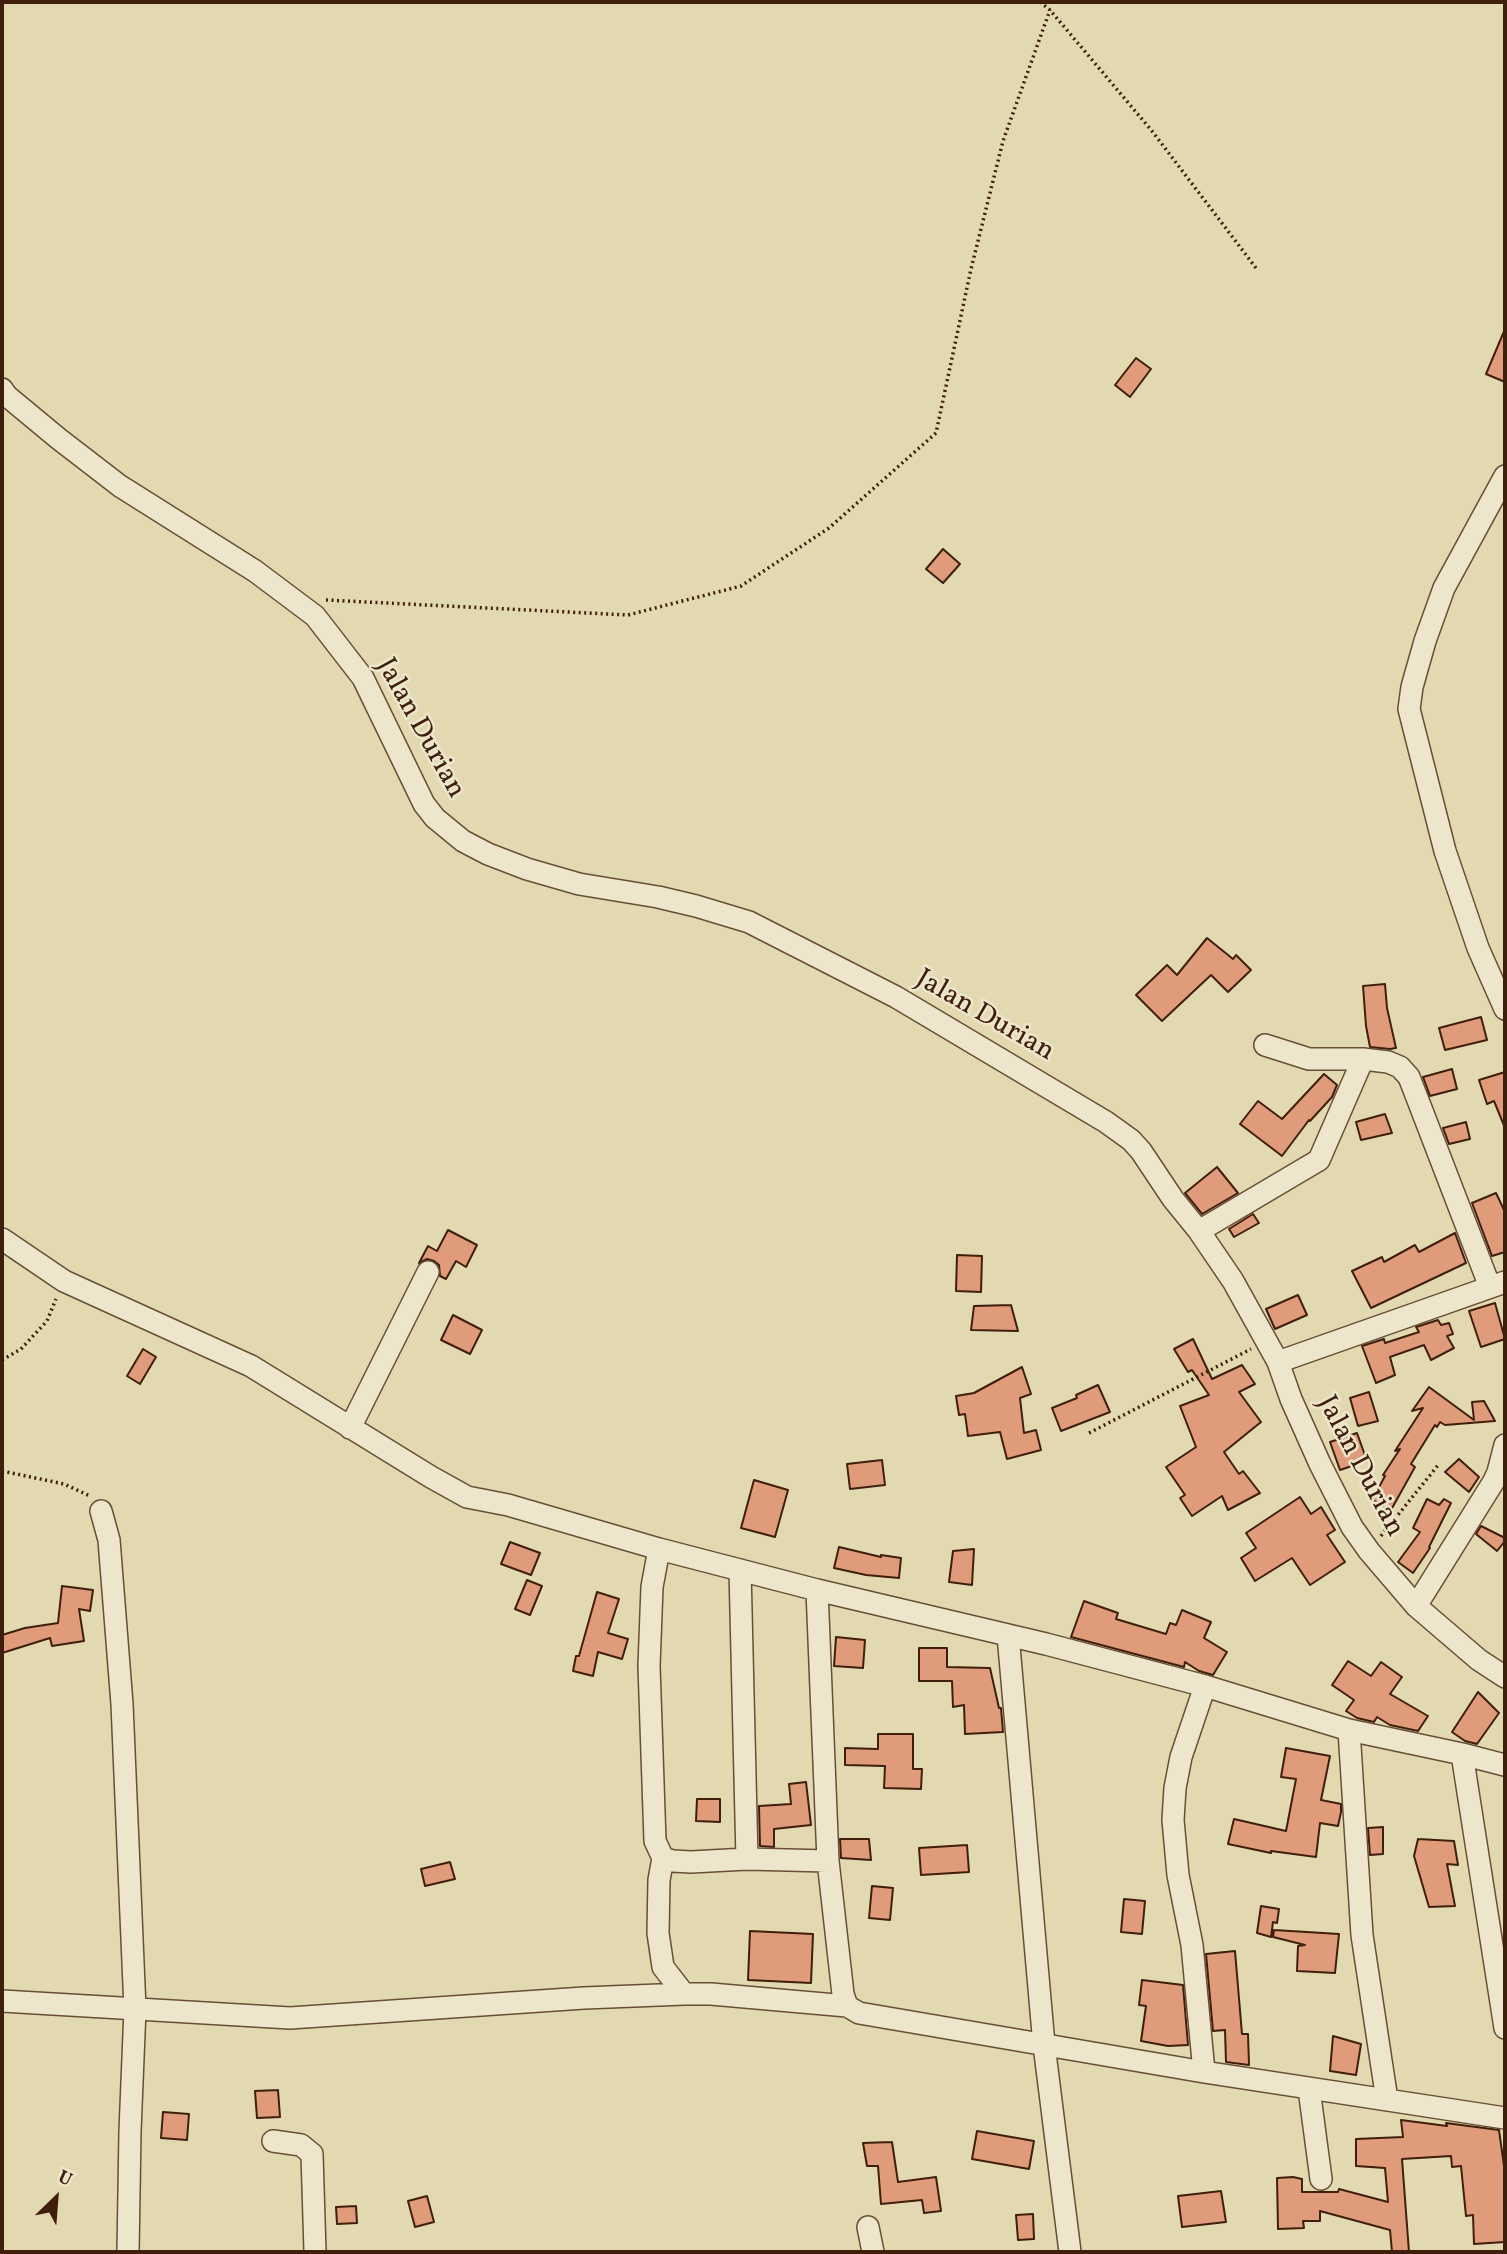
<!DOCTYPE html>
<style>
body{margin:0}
#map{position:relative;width:1507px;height:2254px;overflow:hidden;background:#e3d9b0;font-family:Vollkorn,serif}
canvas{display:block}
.frame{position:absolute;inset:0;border:4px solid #3f1f0b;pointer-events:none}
.north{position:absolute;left:21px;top:2163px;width:70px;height:70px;-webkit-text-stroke:5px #ede6cc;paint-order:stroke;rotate:25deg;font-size:19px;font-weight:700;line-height:28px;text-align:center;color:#3f1f0b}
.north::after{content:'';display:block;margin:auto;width:24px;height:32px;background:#3f1f0b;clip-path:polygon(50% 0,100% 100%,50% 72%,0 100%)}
</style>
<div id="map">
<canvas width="1507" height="2254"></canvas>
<div class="frame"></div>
<div class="north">U</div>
</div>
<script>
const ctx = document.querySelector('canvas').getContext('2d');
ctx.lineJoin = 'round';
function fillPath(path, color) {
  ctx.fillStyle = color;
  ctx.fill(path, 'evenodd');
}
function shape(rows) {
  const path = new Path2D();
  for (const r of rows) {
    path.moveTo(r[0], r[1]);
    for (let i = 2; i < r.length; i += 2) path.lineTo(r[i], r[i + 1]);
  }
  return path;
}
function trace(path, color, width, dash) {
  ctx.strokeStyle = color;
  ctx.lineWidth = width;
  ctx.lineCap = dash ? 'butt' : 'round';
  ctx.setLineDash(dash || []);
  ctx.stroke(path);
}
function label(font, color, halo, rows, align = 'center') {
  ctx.font = font + ' Vollkorn,serif';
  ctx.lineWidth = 5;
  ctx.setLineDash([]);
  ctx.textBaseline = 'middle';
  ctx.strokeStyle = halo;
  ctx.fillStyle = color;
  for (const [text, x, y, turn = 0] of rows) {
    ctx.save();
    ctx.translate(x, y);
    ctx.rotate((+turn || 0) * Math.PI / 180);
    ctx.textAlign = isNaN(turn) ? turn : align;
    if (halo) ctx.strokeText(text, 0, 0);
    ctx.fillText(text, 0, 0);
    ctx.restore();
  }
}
const building = shape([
 [1505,329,1505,382,1486,374,1505,329],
 [1136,358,1151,369,1130,397,1115,385,1136,358],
 [943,549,960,564,943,583,926,569,943,549],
 [1207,938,1233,959,1236,955,1251,970,1228,992,1211,975,1162,1021,1136,995,1167,965,1177,975,1207,938],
 [1385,984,1387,1008,1396,1048,1390,1049,1370,1047,1366,1026,1363,986,1385,984],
 [1481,1017,1487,1040,1445,1050,1439,1028,1481,1017],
 [1452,1069,1457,1089,1430,1096,1423,1077,1452,1069],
 [1505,1072,1505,1128,1494,1101,1487,1104,1479,1080,1505,1072],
 [1324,1074,1337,1085,1332,1097,1310,1121,1309,1120,1282,1156,1240,1124,1258,1101,1282,1119,1324,1074],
 [1385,1114,1392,1133,1361,1140,1356,1122,1385,1114],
 [1466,1122,1470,1139,1449,1144,1443,1128,1466,1122],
 [1217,1167,1238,1193,1202,1214,1185,1193,1217,1167],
 [1496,1193,1505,1212,1505,1252,1492,1256,1472,1203,1496,1193],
 [1253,1214,1259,1223,1234,1237,1229,1229,1253,1214],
 [448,1230,477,1245,466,1267,456,1261,446,1279,440,1276,439,1265,434,1261,427,1259,419,1263,428,1246,437,1251,448,1230],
 [1455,1233,1466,1263,1371,1308,1352,1271,1382,1257,1384,1262,1415,1245,1419,1252,1455,1233],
 [957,1255,982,1256,981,1292,956,1291,957,1255],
 [1298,1295,1307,1315,1275,1329,1266,1309,1298,1295],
 [1495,1303,1505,1339,1481,1347,1469,1311,1495,1303],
 [1011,1305,1018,1331,971,1330,974,1306,1011,1305],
 [453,1315,482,1330,470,1354,441,1340,453,1315],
 [1438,1320,1441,1325,1449,1323,1453,1334,1447,1336,1454,1348,1431,1360,1424,1345,1390,1357,1395,1375,1376,1383,1362,1346,1384,1339,1385,1343,1419,1332,1416,1327,1438,1320],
 [1193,1339,1212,1379,1242,1365,1255,1384,1239,1392,1261,1422,1224,1452,1239,1474,1243,1471,1260,1493,1228,1510,1222,1496,1192,1516,1180,1498,1185,1495,1166,1467,1196,1447,1180,1406,1209,1395,1192,1370,1188,1372,1174,1349,1193,1339],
 [143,1349,156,1357,140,1384,127,1376,143,1349],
 [1022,1367,1031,1394,1020,1398,1024,1433,1036,1430,1041,1450,1007,1459,1000,1432,968,1436,965,1414,959,1415,956,1396,974,1393,1022,1367],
 [1098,1385,1110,1412,1061,1431,1052,1408,1077,1398,1076,1395,1098,1385],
 [1429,1387,1474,1420,1472,1402,1484,1401,1495,1421,1445,1425,1440,1422,1437,1427,1435,1425,1411,1464,1415,1467,1391,1510,1372,1500,1385,1476,1383,1475,1400,1449,1395,1451,1423,1408,1412,1411,1429,1387],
 [1369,1392,1378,1421,1358,1426,1350,1398,1369,1392],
 [1357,1433,1367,1461,1340,1470,1330,1442,1357,1433],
 [1459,1459,1479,1477,1469,1492,1445,1472,1459,1459],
 [882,1460,885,1485,850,1489,847,1464,882,1460],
 [754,1480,788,1490,775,1537,741,1528,754,1480],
 [1300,1497,1311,1514,1321,1507,1335,1530,1327,1535,1345,1562,1310,1585,1292,1558,1255,1581,1241,1558,1256,1548,1246,1533,1300,1497],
 [1427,1499,1439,1505,1444,1499,1451,1503,1429,1547,1430,1548,1413,1573,1398,1562,1420,1532,1413,1528,1427,1499],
 [1481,1526,1505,1538,1505,1541,1497,1551,1476,1534,1481,1526],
 [510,1542,540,1553,531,1575,501,1564,510,1542],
 [839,1547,881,1557,881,1555,901,1558,899,1578,866,1575,834,1568,839,1547],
 [974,1549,972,1585,949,1582,953,1551,974,1549],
 [527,1580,542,1586,530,1615,515,1609,527,1580],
 [62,1586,93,1590,90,1611,79,1609,84,1641,52,1646,50,1638,2,1653,2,1635,25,1628,58,1623,62,1586],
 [597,1592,619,1599,608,1633,628,1639,622,1659,598,1652,593,1676,573,1671,576,1656,579,1656,597,1592],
 [1084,1601,1118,1613,1116,1619,1166,1634,1170,1623,1176,1625,1182,1610,1211,1622,1204,1638,1227,1652,1213,1675,1199,1671,1185,1662,1184,1667,1071,1637,1084,1601],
 [836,1637,865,1640,863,1668,834,1666,836,1637],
 [919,1648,947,1648,947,1667,990,1668,999,1708,1001,1708,1003,1732,965,1734,964,1705,953,1707,952,1681,919,1681,919,1648],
 [1348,1661,1371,1676,1381,1662,1402,1677,1390,1694,1428,1716,1418,1731,1390,1725,1377,1717,1374,1722,1357,1718,1346,1711,1354,1700,1332,1685,1348,1661],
 [1478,1692,1499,1713,1477,1744,1465,1741,1452,1732,1478,1692],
 [878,1734,913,1734,913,1769,922,1769,921,1789,884,1788,885,1766,845,1765,845,1748,878,1749,878,1734],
 [1286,1748,1330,1756,1321,1800,1341,1804,1341,1812,1338,1826,1320,1823,1316,1857,1271,1851,1271,1853,1228,1844,1234,1819,1286,1831,1296,1779,1281,1777,1286,1748],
 [806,1782,811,1825,774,1829,774,1847,760,1846,759,1806,791,1804,789,1784,806,1782],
 [697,1799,720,1799,720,1822,696,1821,697,1799],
 [1383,1827,1383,1854,1370,1855,1368,1828,1383,1827],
 [840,1839,869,1839,871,1860,841,1858,840,1839],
 [1418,1839,1454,1841,1458,1865,1447,1864,1455,1906,1429,1907,1414,1856,1418,1839],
 [967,1845,969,1872,921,1875,919,1848,967,1845],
 [450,1862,455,1879,425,1886,421,1869,450,1862],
 [872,1886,893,1888,890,1920,869,1918,872,1886],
 [1124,1899,1145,1901,1142,1934,1121,1932,1124,1899],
 [1261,1906,1279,1909,1277,1923,1273,1922,1271,1937,1257,1933,1261,1906],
 [1274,1930,1339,1934,1335,1973,1297,1971,1298,1946,1305,1945,1273,1937,1274,1930],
 [750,1931,813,1934,811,1983,748,1980,750,1931],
 [1235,1951,1242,2034,1248,2034,1249,2065,1226,2062,1225,2030,1213,2031,1206,1954,1235,1951],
 [1142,1980,1183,1985,1188,2045,1168,2046,1141,2041,1146,2006,1139,2005,1142,1980],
 [1333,2036,1361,2044,1356,2075,1330,2071,1333,2036],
 [278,2090,280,2117,257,2118,255,2091,278,2090],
 [163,2112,189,2114,187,2140,161,2138,163,2112],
 [1401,2120,1447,2126,1446,2123,1499,2130,1505,2173,1505,2242,1474,2244,1473,2215,1466,2216,1461,2166,1452,2167,1451,2156,1402,2159,1409,2252,1392,2252,1390,2230,1320,2211,1320,2221,1303,2221,1304,2228,1278,2229,1277,2178,1293,2177,1302,2179,1302,2192,1338,2192,1339,2189,1388,2202,1385,2168,1356,2166,1356,2139,1403,2137,1401,2120],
 [977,2131,1034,2141,1029,2169,972,2159,977,2131],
 [892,2142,898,2182,936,2177,941,2211,924,2213,922,2200,881,2204,878,2166,867,2166,863,2143,892,2142],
 [1221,2191,1226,2222,1182,2227,1178,2196,1221,2191],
 [427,2196,434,2222,415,2227,408,2201,427,2196],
 [356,2206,357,2223,337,2224,336,2207,356,2206],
 [1033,2214,1034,2239,1018,2240,1016,2215,1033,2214]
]);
fillPath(building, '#df9b7a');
trace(building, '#3f1f0b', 2);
const minor = shape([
 [2,389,7,396,59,439,120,486,255,571,315,616,363,678,424,804,435,818,463,841,488,854,527,869,579,884,658,897,696,906,749,922,896,997,1106,1122,1131,1140,1141,1151,1173,1199,1199,1231,1233,1281,1278,1362,1291,1399,1320,1464,1352,1527,1369,1551,1416,1606,1479,1660,1505,1677],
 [1505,476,1444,588,1425,641,1412,687,1409,709,1445,851,1478,948,1505,1009],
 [1363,1059,1388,1062,1400,1067,1409,1077,1490,1287],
 [1199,1231,1319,1160,1363,1059,1309,1059,1265,1045],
 [2,1239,64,1281,251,1366,431,1477,467,1497,508,1505,659,1549,817,1590,1046,1644,1205,1686,1349,1730,1462,1754,1505,2028],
 [1278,1362,1505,1282],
 [350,1428,428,1272],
 [101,1511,109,1540,122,1704,135,2009,130,2131,128,2252],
 [659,1549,652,1587,649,1666,655,1841,663,1858,673,1861,691,1862,747,1859],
 [740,1570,747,1859,828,1861,817,1590],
 [1416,1606,1494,1481,1498,1472,1505,1445],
 [1008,1635,1044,2045,1070,2252],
 [1349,1730,1362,1935,1387,2100],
 [1462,1754,1505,1765],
 [663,1858,659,1880,658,1933,663,1967,684,1994],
 [828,1861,843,1994,847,2006,859,2013,1204,2072,1505,2118],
 [2,2001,290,2018,584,1998,684,1994,711,1994,847,2006],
 [1204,2072,1192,1945,1178,1875,1173,1820,1175,1788,1181,1757,1205,1686],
 [1309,2089,1321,2179],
 [273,2141,301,2145,312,2154,315,2252],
 [868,2227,873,2252]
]);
trace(minor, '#684e34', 24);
trace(shape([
 [1040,2,1050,10,1152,131,1256,268],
 [326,600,628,615,741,586,829,528,936,433,971,269,1003,141,1050,10],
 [2,1360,21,1349,47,1321,56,1299],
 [1089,1433,1251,1349],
 [2,1471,64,1484,90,1496],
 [1381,1536,1439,1464]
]), '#3f1f0b', 3.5, [2, 3.5]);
trace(minor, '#ede6cc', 21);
label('28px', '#3f1f0b', '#ede6cc', [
 ["Jalan Durian",419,729,61],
 ["Jalan Durian",984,1017,30],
 ["Jalan Durian",1359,1467,62]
]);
</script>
